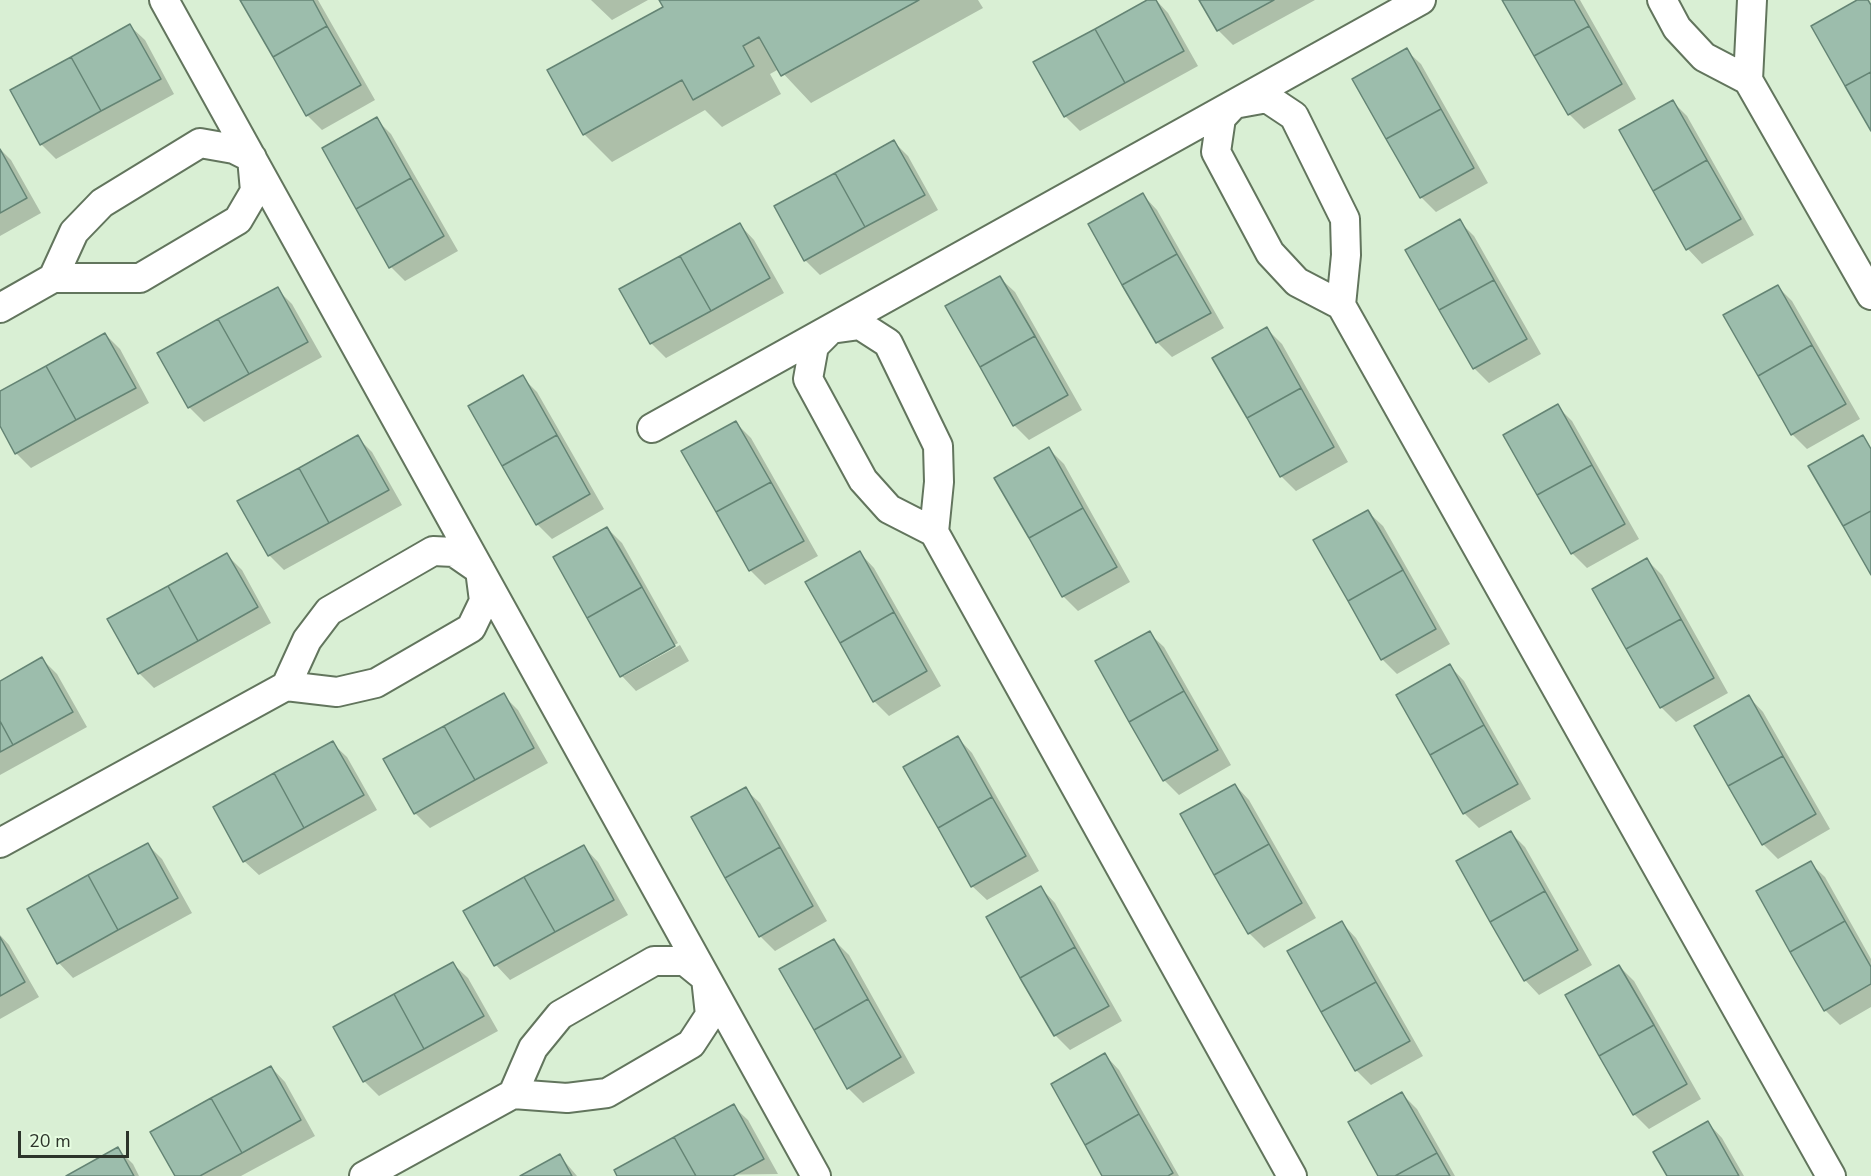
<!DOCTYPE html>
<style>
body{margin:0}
#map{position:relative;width:1871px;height:1176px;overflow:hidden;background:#d9efd4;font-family:"Nunito Sans",sans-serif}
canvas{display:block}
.scale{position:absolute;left:18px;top:1131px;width:111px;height:27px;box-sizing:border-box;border:3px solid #2c342a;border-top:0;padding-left:8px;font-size:18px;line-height:21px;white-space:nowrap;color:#2c342a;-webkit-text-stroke:4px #e6fde1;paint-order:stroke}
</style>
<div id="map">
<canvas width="1871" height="1176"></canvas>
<div class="scale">20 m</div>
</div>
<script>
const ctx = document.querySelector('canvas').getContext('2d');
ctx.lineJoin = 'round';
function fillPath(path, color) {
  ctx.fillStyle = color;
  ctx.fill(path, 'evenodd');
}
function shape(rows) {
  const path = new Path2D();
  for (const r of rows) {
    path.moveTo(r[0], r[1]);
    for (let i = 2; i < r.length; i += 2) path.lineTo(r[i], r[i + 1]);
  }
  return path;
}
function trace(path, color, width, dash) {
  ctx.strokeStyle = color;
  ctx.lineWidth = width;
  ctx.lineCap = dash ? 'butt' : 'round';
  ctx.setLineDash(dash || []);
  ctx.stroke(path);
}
fillPath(shape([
 [242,0,318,0,375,100,322,130,307,115],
 [591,0,648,0,612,20],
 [661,0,978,0,983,8,811,103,779,69,770,74,781,94,722,127,705,110,612,162,584,134,665,7],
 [1150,0,1156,0,1168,13,1198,66,1080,131,1065,116,1035,63],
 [1201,0,1315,0,1233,45,1218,30],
 [1504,0,1580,0,1636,99,1584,129,1569,114],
 [130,26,145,40,174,94,56,159,41,144],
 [1406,50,1421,64,1488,183,1436,212,1421,197],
 [1673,102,1687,116,1754,235,1702,264,1688,249,1621,131],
 [376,119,391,134,458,251,405,281,391,267],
 [894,142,908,156,938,210,820,275,805,260,776,207],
 [0,149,11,160,41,213,0,236],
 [1143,195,1157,210,1224,328,1172,357,1157,342],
 [1459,221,1474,236,1541,354,1489,383,1474,368],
 [740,225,754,240,784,293,666,358,651,343],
 [1000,278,1015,292,1082,410,1029,440,1014,425],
 [1778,287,1792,301,1860,419,1807,449,1792,434],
 [277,289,292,304,322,357,204,422,189,407],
 [1267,329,1282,344,1348,462,1296,491,1281,476,1214,358],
 [105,334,120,349,149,403,31,468,16,453,0,423,0,392],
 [522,377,537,392,604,509,552,539,537,524],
 [1557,406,1572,421,1639,539,1587,568,1572,553],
 [736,423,751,438,818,556,765,585,750,570],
 [357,437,372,452,402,505,284,570,269,555],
 [1049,449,1064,464,1130,582,1078,611,1063,596],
 [1368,512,1383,526,1450,644,1397,674,1382,659],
 [607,528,622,543,678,643,624,673,624,676,680,645,689,661,636,691,622,676],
 [860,553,874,568,941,686,889,716,874,701],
 [227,555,242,570,271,623,154,688,139,673],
 [1647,560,1662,575,1728,693,1676,722,1661,707,1594,590],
 [1149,633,1164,647,1231,765,1179,795,1164,780],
 [42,659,57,674,87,727,0,775,0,682],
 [1450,666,1464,681,1531,799,1479,828,1465,814,1398,695],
 [503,695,518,710,548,763,430,828,415,813],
 [1749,697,1763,712,1830,829,1778,859,1763,844],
 [958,738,972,753,1039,871,987,900,972,886],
 [332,743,347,757,377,810,259,875,244,861],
 [1235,785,1249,800,1316,918,1264,948,1249,933],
 [745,789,760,803,827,921,775,951,760,936],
 [1510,832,1525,847,1592,965,1539,995,1525,980],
 [147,844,162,859,192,913,73,978,59,963],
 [584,847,598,862,628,915,510,980,496,965],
 [1810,863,1825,877,1871,959,1871,1007,1840,1025,1825,1010],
 [1041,888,1055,903,1122,1021,1070,1050,1056,1036,988,918],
 [1342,923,1356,938,1423,1056,1371,1085,1356,1070],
 [0,935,9,945,39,997,0,1019],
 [834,940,849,955,915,1073,863,1103,848,1088],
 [453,964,468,978,498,1031,379,1096,365,1082,335,1028],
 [1619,966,1634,981,1701,1099,1649,1129,1634,1114],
 [1105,1055,1119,1070,1179,1176,1104,1176],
 [271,1067,285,1082,315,1136,241,1176,177,1176],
 [1402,1094,1417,1109,1455,1176,1380,1176],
 [733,1106,748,1120,778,1174,618,1176],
 [1708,1123,1722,1138,1744,1176,1669,1176],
 [118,1149,133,1164,139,1176,68,1176],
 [560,1156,577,1176,523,1176]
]), '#0003');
const building = shape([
 [240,0,313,0,327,26,273,57,240,0],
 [659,0,919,0,781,76,759,37,743,46,754,66,693,100,682,80,583,135,547,70,663,7,659,0],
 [1147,0,1156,0,1184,51,1125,83,1095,29,1147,0],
 [1199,0,1274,0,1217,31,1199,0],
 [1502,0,1574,0,1589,26,1534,56,1502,0],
 [1857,0,1868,0,1871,5,1871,72,1845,86,1811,26,1857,0],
 [130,24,161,79,101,111,71,57,130,24],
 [327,26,361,85,306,116,273,57,327,26],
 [1589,26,1622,84,1568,115,1534,56,1589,26],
 [1095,29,1125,83,1064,117,1033,62,1095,29],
 [1407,48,1441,109,1386,139,1352,79,1407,48],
 [71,57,101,111,40,145,10,90,71,57],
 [1871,72,1871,131,1845,86,1871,72],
 [1673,100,1707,160,1653,191,1619,130,1673,100],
 [1441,109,1474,168,1420,198,1386,139,1441,109],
 [377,117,411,178,356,209,322,148,377,117],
 [894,140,925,195,865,227,835,173,894,140],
 [0,149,27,198,0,213,0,149],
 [1707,160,1741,219,1686,250,1653,191,1707,160],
 [835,173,865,227,804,261,774,206,835,173],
 [411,178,444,236,389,268,356,209,411,178],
 [1143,193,1177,254,1122,285,1088,224,1143,193],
 [1460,219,1494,280,1439,310,1405,250,1460,219],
 [740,223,770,278,711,311,680,256,740,223],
 [1177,254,1211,313,1156,343,1122,285,1177,254],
 [680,256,711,311,650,344,619,289,680,256],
 [1000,276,1035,336,980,367,945,306,1000,276],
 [1494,280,1527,339,1473,369,1439,310,1494,280],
 [1778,285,1812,345,1758,376,1723,315,1778,285],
 [278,287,308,342,249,374,218,319,278,287],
 [218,319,249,374,188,408,157,353,218,319],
 [1267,327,1301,388,1247,418,1212,358,1267,327],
 [105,333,136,388,76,420,46,366,105,333],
 [1035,336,1068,395,1013,426,980,367,1035,336],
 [1812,345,1846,404,1791,435,1758,376,1812,345],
 [46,366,76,420,15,454,0,426,0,391,46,366],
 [523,375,557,435,502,466,468,406,523,375],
 [1301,388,1334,447,1280,477,1247,418,1301,388],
 [1558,404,1592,465,1537,495,1503,435,1558,404],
 [736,421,771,482,716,512,681,451,736,421],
 [358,435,389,490,329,523,299,468,358,435],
 [557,435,590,494,536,525,502,466,557,435],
 [1863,435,1871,449,1871,511,1843,526,1808,466,1863,435],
 [1049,447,1083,508,1029,538,994,478,1049,447],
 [1592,465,1625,524,1571,554,1537,495,1592,465],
 [299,468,329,523,268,556,237,501,299,468],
 [771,482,804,541,749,571,716,512,771,482],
 [1083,508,1117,567,1062,597,1029,538,1083,508],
 [1368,510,1403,570,1348,601,1313,540,1368,510],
 [1871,511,1871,575,1843,526,1871,511],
 [607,527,642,587,587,618,553,557,607,527],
 [860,551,894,612,840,643,805,582,860,551],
 [227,553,258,607,198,641,168,586,227,553],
 [1647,558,1681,619,1626,649,1592,589,1647,558],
 [1403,570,1436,629,1381,660,1348,601,1403,570],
 [168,586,198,641,138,674,107,619,168,586],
 [642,587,675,646,620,677,587,618,642,587],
 [894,612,927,671,873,702,840,643,894,612],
 [1681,619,1714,678,1660,708,1626,649,1681,619],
 [1150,631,1184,691,1129,722,1095,661,1150,631],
 [42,657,73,712,13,745,0,721,0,681,42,657],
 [1450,664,1484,725,1430,755,1396,695,1450,664],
 [1184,691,1218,750,1163,781,1129,722,1184,691],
 [504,693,534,748,475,780,444,726,504,693],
 [1749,695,1783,756,1728,786,1694,726,1749,695],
 [0,721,13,745,0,752,0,721],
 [1484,725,1518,784,1463,814,1430,755,1484,725],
 [444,726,475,780,414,814,383,759,444,726],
 [958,736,992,797,938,828,903,767,958,736],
 [333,741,364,795,304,828,274,773,333,741],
 [1783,756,1816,814,1762,845,1728,786,1783,756],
 [274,773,304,828,243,862,213,807,274,773],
 [1235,784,1269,844,1214,875,1180,814,1235,784],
 [746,787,780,847,725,878,691,817,746,787],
 [992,797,1026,856,971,887,938,828,992,797],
 [1511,831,1545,891,1490,922,1456,861,1511,831],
 [148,843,178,898,118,930,88,875,148,843],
 [1269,844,1302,903,1248,934,1214,875,1269,844],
 [584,845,614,900,555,932,524,877,584,845],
 [780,847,813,906,759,937,725,878,780,847],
 [1811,861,1845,921,1790,952,1756,891,1811,861],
 [88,875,118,930,57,964,27,909,88,875],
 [524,877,555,932,494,966,463,911,524,877],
 [1041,886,1075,947,1020,978,986,917,1041,886],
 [1545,891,1578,950,1524,981,1490,922,1545,891],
 [1342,921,1376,982,1321,1012,1287,951,1342,921],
 [1845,921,1871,967,1871,984,1824,1011,1790,952,1845,921],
 [0,937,25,982,0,996,0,937],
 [834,939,868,999,814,1030,779,969,834,939],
 [1075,947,1109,1006,1054,1036,1020,978,1075,947],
 [453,962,484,1016,424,1049,394,994,453,962],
 [1619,965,1654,1025,1599,1056,1565,995,1619,965],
 [1376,982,1410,1041,1355,1071,1321,1012,1376,982],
 [394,994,424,1049,363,1082,333,1027,394,994],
 [868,999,901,1057,847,1089,814,1030,868,999],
 [1654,1025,1687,1084,1633,1115,1599,1056,1654,1025],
 [1105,1053,1139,1114,1085,1145,1051,1084,1105,1053],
 [271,1066,301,1120,242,1153,211,1098,271,1066],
 [1402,1092,1437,1153,1395,1176,1378,1176,1348,1122,1402,1092],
 [211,1098,242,1153,200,1176,175,1176,150,1132,211,1098],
 [734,1104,764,1159,733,1176,696,1176,674,1137,734,1104],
 [1139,1114,1173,1173,1168,1176,1102,1176,1085,1145,1139,1114],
 [1708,1121,1739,1176,1667,1176,1653,1152,1708,1121],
 [674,1137,696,1176,617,1176,614,1170,674,1137],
 [118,1147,134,1176,66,1176,118,1147],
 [1437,1153,1450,1176,1395,1176,1437,1153],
 [560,1154,572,1176,520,1176,560,1154]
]);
fillPath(building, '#9cbdac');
trace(building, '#648474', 1.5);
const minor = shape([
 [164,0,816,1176],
 [1662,0,1677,28,1704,57,1748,80,1871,295],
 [1748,80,1752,0],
 [1341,305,1346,255,1345,219,1294,116,1267,98,1234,104,1221,118,1216,152,1270,253,1297,282,1341,305,1831,1176],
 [0,308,53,278,140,278,238,220,255,191,252,158,234,149,200,143,102,203,74,232,53,278],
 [652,428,1421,0],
 [934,532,889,509,863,480,808,379,814,346,831,329,860,325,888,343,938,446,939,482,934,532,1292,1176],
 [0,843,286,686,337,692,376,683,471,628,484,601,480,570,454,552,433,551,329,611,307,640,286,686],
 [364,1176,513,1094,567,1098,607,1093,691,1044,710,1015,706,978,685,961,654,961,560,1015,533,1048,513,1094]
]);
trace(minor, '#62755d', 32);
trace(minor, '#fff', 28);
</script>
